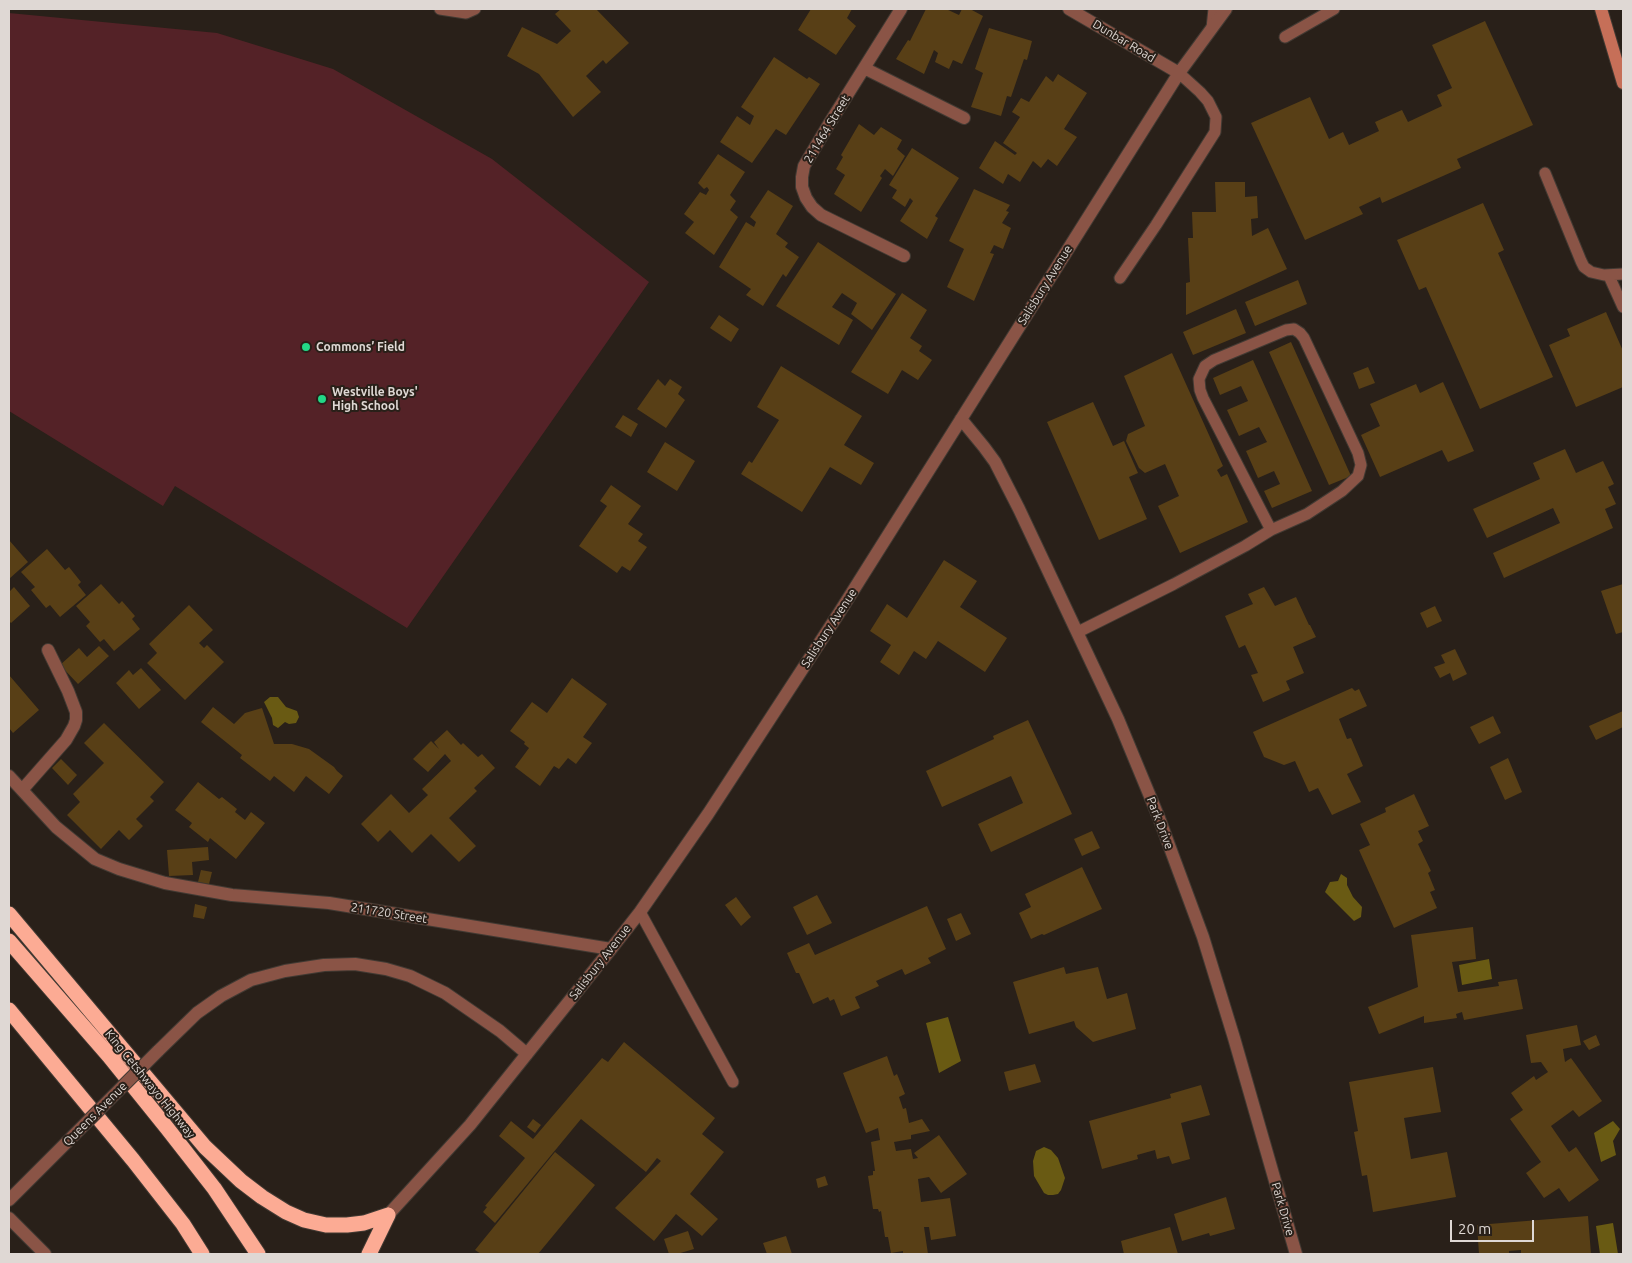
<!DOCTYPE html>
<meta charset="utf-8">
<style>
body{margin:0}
#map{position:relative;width:1632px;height:1263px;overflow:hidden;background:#292019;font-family:Ubuntu,sans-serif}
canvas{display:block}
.frame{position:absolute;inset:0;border:10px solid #dfd8d4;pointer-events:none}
.scale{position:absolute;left:1450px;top:1220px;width:84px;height:22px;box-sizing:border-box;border:2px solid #dfd8d4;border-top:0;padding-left:6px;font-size:15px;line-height:18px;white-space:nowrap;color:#dfd8d4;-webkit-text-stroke:4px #292019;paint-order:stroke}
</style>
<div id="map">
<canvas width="1632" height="1263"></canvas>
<div class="frame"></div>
<div class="scale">20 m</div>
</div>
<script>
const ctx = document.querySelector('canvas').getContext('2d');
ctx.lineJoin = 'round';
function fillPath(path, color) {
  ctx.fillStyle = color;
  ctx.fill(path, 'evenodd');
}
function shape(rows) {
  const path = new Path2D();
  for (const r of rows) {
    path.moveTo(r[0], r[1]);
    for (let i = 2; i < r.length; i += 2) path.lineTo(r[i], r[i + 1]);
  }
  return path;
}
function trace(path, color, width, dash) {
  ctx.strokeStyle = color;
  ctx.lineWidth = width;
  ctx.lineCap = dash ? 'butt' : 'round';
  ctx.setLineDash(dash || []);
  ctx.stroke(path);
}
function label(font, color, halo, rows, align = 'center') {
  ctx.font = font + ' Ubuntu,sans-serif';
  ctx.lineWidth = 4;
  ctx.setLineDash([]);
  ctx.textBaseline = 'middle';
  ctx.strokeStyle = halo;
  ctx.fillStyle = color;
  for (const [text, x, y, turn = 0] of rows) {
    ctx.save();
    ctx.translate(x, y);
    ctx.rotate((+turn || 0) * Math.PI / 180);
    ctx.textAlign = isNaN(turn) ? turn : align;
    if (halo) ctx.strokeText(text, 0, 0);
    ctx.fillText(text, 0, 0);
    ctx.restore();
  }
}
fillPath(shape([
 [9,13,217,33,333,69,492,159,649,282,407,628,175,486,163,506,9,411]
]), '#542227');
fillPath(shape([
 [270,697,278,697,286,707,297,711,299,717,296,723,289,724,285,722,278,728,273,725,272,718,264,702],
 [1341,874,1347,878,1347,885,1353,897,1362,907,1361,917,1354,921,1325,892,1330,882,1338,881],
 [1489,959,1492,979,1462,985,1459,965],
 [948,1017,961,1061,939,1073,926,1023],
 [1613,1121,1620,1129,1613,1141,1616,1155,1601,1162,1594,1133],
 [1044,1147,1051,1150,1058,1158,1065,1178,1061,1190,1058,1194,1053,1195,1048,1195,1044,1193,1034,1176,1033,1161,1036,1151],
 [1613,1223,1618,1254,1600,1254,1596,1226]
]), '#695a13');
fillPath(shape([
 [561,9,596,9,629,43,606,64,603,60,586,76,601,92,573,117,539,74,507,56,522,27,557,44,571,31,555,14],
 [811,9,852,9,847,18,856,26,836,55,798,30],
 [926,9,946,9,959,15,962,9,970,9,983,16,962,64,953,60,949,69,935,62,938,53,934,50,924,74,896,59,908,40,910,41],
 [1485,21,1533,125,1457,159,1461,168,1382,203,1380,197,1359,207,1363,214,1305,240,1251,123,1310,97,1329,139,1343,132,1349,145,1379,131,1375,122,1402,110,1408,122,1442,106,1437,95,1452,88,1432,45],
 [989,28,1032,41,1027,60,1024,59,1011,97,1007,96,1001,116,971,107,983,73,975,69],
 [774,57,807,79,809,77,820,84,786,135,776,129,752,163,720,142,737,116,750,125,754,116,741,107],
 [1058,74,1087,93,1064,129,1077,137,1057,166,1048,159,1041,168,1033,161,1020,182,1008,174,1003,184,979,168,995,141,1015,155,1017,153,1003,143,1020,117,1012,112,1021,98,1029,102,1046,76,1053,82],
 [859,124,874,135,881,127,902,140,897,149,905,156,893,176,885,169,880,176,882,178,861,212,834,194,845,175,836,169,843,157,841,155],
 [912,148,959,178,935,216,938,218,927,239,900,221,913,201,910,198,905,207,892,198,897,190,889,185],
 [718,154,745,172,730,195,736,201,730,210,738,217,714,255,685,233,694,222,684,214,700,192,706,195,709,190,707,187,704,189,698,183],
 [1215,182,1245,182,1245,197,1257,196,1258,218,1251,219,1252,236,1268,228,1287,269,1186,315,1186,283,1190,282,1188,238,1193,238,1192,212,1216,212],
 [974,189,1010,205,1006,211,1009,212,1002,223,1011,228,1003,249,994,245,990,253,994,254,974,301,947,287,964,249,949,241],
 [768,190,793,206,776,234,788,243,785,247,799,257,786,277,783,274,763,306,746,295,751,289,719,267,746,222,754,227,756,222,750,217],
 [1483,203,1504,250,1498,253,1553,377,1480,409,1426,287,1419,290,1397,240],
 [818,242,896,294,872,330,851,314,857,303,842,293,832,307,853,320,839,345,776,306],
 [1298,280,1307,304,1255,326,1245,302],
 [902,293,927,310,910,338,922,346,919,351,932,360,918,380,902,370,888,394,851,372],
 [1236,309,1246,333,1193,355,1183,332],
 [1606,312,1623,351,1623,387,1576,407,1549,345,1570,336,1567,329],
 [719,315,739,329,731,342,710,328],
 [1291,342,1351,476,1329,485,1269,352],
 [1172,353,1223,466,1217,470,1221,477,1227,474,1248,522,1180,553,1158,506,1179,496,1165,464,1145,473,1139,468,1126,441,1128,434,1145,426,1124,376],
 [1253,360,1312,491,1272,508,1264,491,1280,484,1274,471,1258,478,1246,451,1267,442,1259,427,1239,436,1227,410,1248,401,1241,386,1220,395,1213,378],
 [781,366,862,416,844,445,874,463,861,485,830,467,802,512,741,474,749,461,752,463,779,420,757,407],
 [1368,367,1375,383,1359,389,1353,373],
 [658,379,665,386,670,379,682,387,678,394,685,400,666,428,637,409],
 [1443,382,1474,451,1448,462,1442,450,1380,477,1361,435,1380,426,1370,404,1416,384,1420,393],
 [1093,402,1113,446,1124,441,1138,473,1129,477,1147,519,1099,540,1047,422],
 [623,415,638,424,631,437,615,427],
 [665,442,695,461,677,491,647,472],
 [1565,449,1576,473,1603,461,1614,484,1608,487,1616,504,1605,509,1613,528,1504,578,1493,553,1560,523,1553,508,1487,538,1473,509,1540,479,1533,463],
 [611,485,641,506,628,524,643,534,638,541,647,547,630,571,622,566,617,573,579,546,607,506,600,501],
 [9,540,28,562,9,579],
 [47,549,65,570,69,567,81,582,78,585,86,595,60,617,50,605,46,608,31,590,35,587,21,572],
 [944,560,977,581,960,607,1007,638,985,672,938,641,926,659,914,651,899,675,880,662,891,645,870,631,887,604,907,618],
 [101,584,119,604,122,601,135,616,132,619,140,629,114,651,104,639,100,642,86,626,90,622,76,606],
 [1623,584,1623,632,1616,634,1601,591],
 [14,587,30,606,11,623,9,621,9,592],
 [1264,587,1275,606,1296,597,1309,625,1310,625,1316,637,1293,647,1304,673,1286,681,1290,690,1263,702,1251,675,1258,673,1245,645,1239,648,1225,616,1253,604,1248,594],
 [189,605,213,630,199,643,204,648,207,645,224,662,185,700,147,663,157,653,149,644],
 [1435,606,1442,621,1427,628,1420,613],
 [99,646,109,656,78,684,60,665,79,648,87,657],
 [1455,649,1467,674,1453,681,1450,673,1440,678,1434,667,1445,663,1441,655],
 [141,668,161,690,139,709,116,683,129,670,133,675],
 [9,675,39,710,13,733,9,728],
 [572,678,607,704,583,737,592,743,576,764,568,758,559,769,554,766,540,786,515,767,529,748,524,744,525,742,510,731,532,702,547,713],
 [1352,688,1355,691,1359,689,1367,706,1339,719,1347,739,1351,738,1363,766,1347,774,1361,802,1332,815,1318,788,1309,792,1295,761,1284,765,1264,757,1253,732],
 [213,707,234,724,245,713,262,708,274,744,292,744,309,749,334,767,337,771,343,776,329,794,306,776,294,792,274,776,270,781,240,758,242,755,201,722],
 [1623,711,1623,727,1596,740,1589,726],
 [1493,716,1501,733,1479,744,1470,727],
 [1028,720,1072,814,991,852,978,824,1023,803,1011,776,942,807,926,771,994,739,993,736],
 [104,723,164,782,150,797,154,801,136,819,143,826,129,840,119,830,101,849,67,815,80,802,73,794,104,763,84,743],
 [447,730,461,745,463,743,478,757,482,754,495,768,474,788,477,791,449,818,476,846,459,862,431,834,412,853,390,830,378,842,361,824,391,794,409,813,428,795,422,789,451,761,445,754,428,772,413,759,431,741,439,749,434,742],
 [1508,758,1522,792,1505,800,1490,767],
 [61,759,77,775,68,785,52,768],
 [198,782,219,799,222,797,237,809,235,812,245,820,251,812,265,823,236,859,210,838,208,842,189,827,192,823,175,810],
 [1414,794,1429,826,1418,831,1423,841,1418,844,1431,871,1428,873,1435,890,1430,892,1437,908,1394,928,1359,850,1370,845,1360,824,1386,812,1385,808],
 [1092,831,1100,848,1082,856,1074,839],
 [208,847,209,860,192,862,193,875,169,876,167,850],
 [1082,867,1102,909,1044,935,1042,934,1031,939,1019,913,1031,907,1025,894],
 [201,870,212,872,209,884,198,882],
 [817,895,832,923,807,935,793,907],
 [736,897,751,917,741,926,725,905],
 [195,904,207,907,204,919,193,917],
 [927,906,946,949,928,958,931,963,905,975,902,969,876,981,879,986,855,997,860,1008,841,1016,834,999,830,1001,828,997,813,1004,799,973,796,973,787,953,809,943,815,955],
 [961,913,971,934,956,941,947,919],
 [1473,927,1476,959,1452,962,1458,992,1499,986,1498,982,1517,979,1523,1009,1464,1020,1462,1012,1456,1014,1457,1018,1424,1023,1424,1016,1379,1034,1368,1007,1418,987,1411,935],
 [1064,967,1066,974,1098,967,1107,999,1127,993,1136,1029,1093,1042,1076,1027,1074,1021,1029,1034,1013,982],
 [1577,1025,1581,1045,1563,1049,1565,1062,1571,1058,1602,1101,1579,1117,1573,1110,1551,1126,1569,1152,1576,1147,1599,1180,1569,1202,1559,1188,1544,1198,1526,1173,1541,1162,1510,1119,1523,1110,1511,1093,1534,1076,1536,1080,1548,1072,1541,1062,1531,1063,1526,1035],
 [1596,1035,1600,1045,1589,1050,1583,1041],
 [624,1042,715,1118,702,1134,724,1152,690,1194,718,1219,702,1236,676,1214,654,1241,615,1208,661,1161,657,1158,646,1172,581,1119,495,1223,483,1212,487,1207,485,1206,525,1158,499,1136,511,1121,533,1139,602,1058,608,1062],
 [887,1056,894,1076,897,1074,905,1094,899,1097,903,1109,906,1108,909,1123,922,1119,930,1131,911,1135,911,1139,894,1142,896,1151,911,1149,913,1159,918,1158,914,1153,939,1135,967,1174,941,1193,929,1177,918,1179,921,1202,950,1198,956,1236,931,1240,929,1227,924,1227,928,1254,903,1254,903,1251,891,1253,888,1237,885,1237,881,1211,879,1212,878,1209,873,1209,868,1176,873,1175,873,1171,875,1171,871,1142,880,1140,878,1128,866,1133,843,1073],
 [1035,1064,1041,1082,1009,1091,1004,1072],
 [1433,1067,1441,1112,1404,1118,1411,1159,1447,1152,1456,1197,1373,1212,1367,1175,1362,1176,1354,1132,1358,1131,1349,1082],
 [1201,1085,1210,1115,1181,1123,1190,1159,1172,1164,1169,1156,1157,1159,1155,1150,1137,1155,1138,1159,1102,1169,1089,1121,1171,1098,1170,1094],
 [533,1119,541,1125,535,1133,527,1127],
 [555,1152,595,1185,538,1254,481,1254,475,1250],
 [825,1176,828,1185,818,1188,816,1179],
 [1226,1197,1235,1229,1210,1236,1209,1233,1182,1241,1174,1214],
 [1588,1216,1591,1254,1521,1254,1521,1250,1509,1251,1509,1254,1479,1254,1477,1225],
 [1170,1227,1178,1254,1124,1254,1121,1241],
 [688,1231,694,1249,677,1254,669,1254,664,1239],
 [786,1236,792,1254,767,1254,763,1243]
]), '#583f16');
const lane = shape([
 [440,9,466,13,475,9],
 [1212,28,1214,9],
 [1285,37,1334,9],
 [1545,173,1581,261,1584,267,1591,272,1604,275,1623,274],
 [1609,276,1623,307],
 [1120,278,1156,225,1215,132,1216,117,1208,101,1200,92,1179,73],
 [1078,632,1174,584,1245,546,1271,530,1307,514,1342,491,1358,476,1361,465,1358,453,1304,338,1300,333,1294,329,1286,330,1214,360,1205,366,1199,379,1200,390,1203,398,1271,530],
 [640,912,733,1082]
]);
const street = shape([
 [901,9,829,124,804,166,802,177,802,187,806,198,812,207,821,215,904,256],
 [1069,9,1179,73],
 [864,68,964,118],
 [961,419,984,447,995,462,1019,509,1118,719,1159,818,1203,937,1234,1038,1296,1254],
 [9,776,56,827,95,859,119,869,165,883,232,895,329,903,611,949],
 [22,790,66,740,74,726,76,720,76,712,68,691,48,650],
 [158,1051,197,1013,221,996,251,980,285,971,324,965,355,964,386,969,410,976,445,993,500,1031,527,1054],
 [9,1200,66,1143],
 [388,1215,470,1125,611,949,640,912,708,814,839,613,1179,73,1226,9],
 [9,1218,45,1254]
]);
const secondary = shape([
 [1601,9,1623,83]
]);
const highway = shape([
 [9,914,205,1147,241,1181,262,1197,286,1212,304,1220,326,1225,347,1225,364,1223,388,1215],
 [9,941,109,1056,167,1128,214,1188,258,1254],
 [9,1010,133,1160,183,1224,202,1254],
 [369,1254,388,1215]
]);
trace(lane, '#423a33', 13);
trace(street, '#423a33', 14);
trace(secondary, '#423a33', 14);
trace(highway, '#423a33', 17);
trace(lane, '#8a5446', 11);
trace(street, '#8a5446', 12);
trace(secondary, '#c66f58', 12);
trace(highway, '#fcab94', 15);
const streetBridge = shape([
 [66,1143,158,1051]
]);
trace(streetBridge, '#423a33', 14, []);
trace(streetBridge, '#8a5446', 12);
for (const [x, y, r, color] of [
 [306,347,5,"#23d887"],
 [322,399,5,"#23d887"]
]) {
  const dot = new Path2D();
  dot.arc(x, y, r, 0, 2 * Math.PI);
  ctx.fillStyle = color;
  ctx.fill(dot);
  trace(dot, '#292019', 2);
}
label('12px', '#dfd8d4', '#292019', [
 ["Dunbar Road",1124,41,31],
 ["211464 Street",827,129,-59],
 ["Salisbury Avenue",1045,285,-58],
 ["Salisbury Avenue",829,628,-57],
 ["Park Drive",1160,823,69],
 ["211720 Street",389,913,9],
 ["Salisbury Avenue",600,962,-52],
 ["King Cetshwayo Highway",150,1084,51],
 ["Queens Avenue",95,1114,-45],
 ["Park Drive",1283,1209,74]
]);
label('bold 12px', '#dfd8d4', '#292019', [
 ["Commons’ Field",316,347],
 ["Westville Boys'",332,392],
 ["High School",332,406]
], 'left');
</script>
